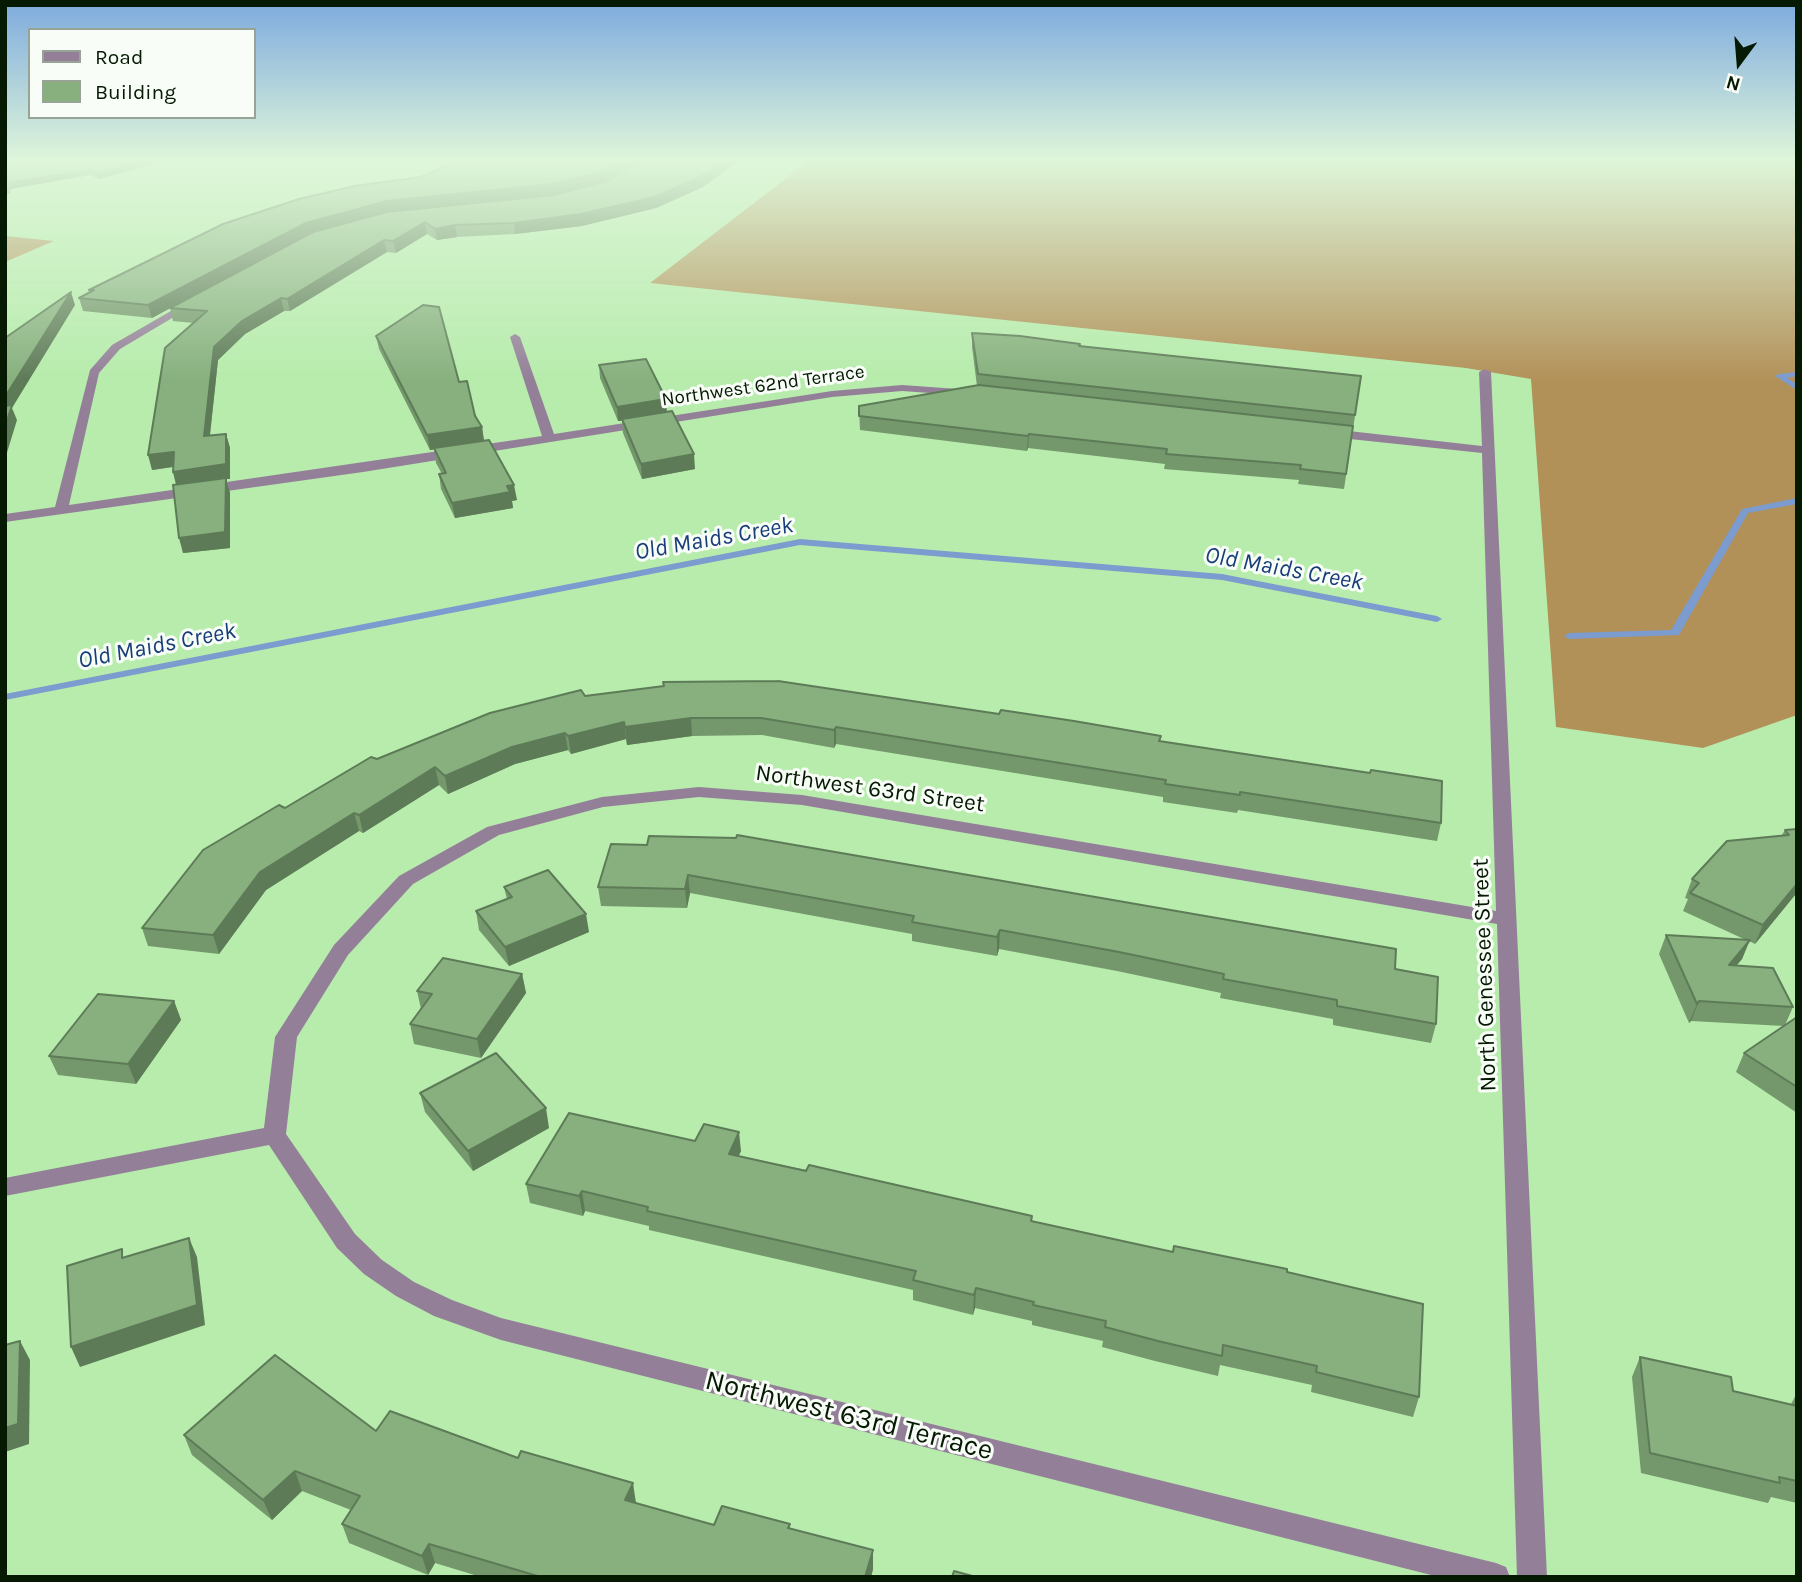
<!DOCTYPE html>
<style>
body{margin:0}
#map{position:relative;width:1802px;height:1582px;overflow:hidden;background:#b7ecac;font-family:Karla,sans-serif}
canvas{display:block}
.frame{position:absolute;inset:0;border:7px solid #061a03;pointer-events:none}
.legend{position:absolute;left:28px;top:28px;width:228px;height:91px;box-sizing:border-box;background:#f8fef7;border:2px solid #97a395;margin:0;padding:9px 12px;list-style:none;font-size:21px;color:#061a03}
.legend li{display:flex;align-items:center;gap:14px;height:35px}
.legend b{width:35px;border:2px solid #97a395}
.north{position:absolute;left:1704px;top:28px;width:70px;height:70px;-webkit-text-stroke:5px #f8fef7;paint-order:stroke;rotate:196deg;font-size:19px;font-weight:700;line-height:28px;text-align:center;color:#061a03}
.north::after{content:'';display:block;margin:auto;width:24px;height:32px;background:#061a03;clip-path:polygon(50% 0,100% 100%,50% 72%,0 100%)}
</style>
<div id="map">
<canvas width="1802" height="1582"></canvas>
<div class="frame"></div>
<ul class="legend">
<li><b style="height:9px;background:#947f99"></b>Road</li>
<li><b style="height:19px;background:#87b07e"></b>Building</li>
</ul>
<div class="north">N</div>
</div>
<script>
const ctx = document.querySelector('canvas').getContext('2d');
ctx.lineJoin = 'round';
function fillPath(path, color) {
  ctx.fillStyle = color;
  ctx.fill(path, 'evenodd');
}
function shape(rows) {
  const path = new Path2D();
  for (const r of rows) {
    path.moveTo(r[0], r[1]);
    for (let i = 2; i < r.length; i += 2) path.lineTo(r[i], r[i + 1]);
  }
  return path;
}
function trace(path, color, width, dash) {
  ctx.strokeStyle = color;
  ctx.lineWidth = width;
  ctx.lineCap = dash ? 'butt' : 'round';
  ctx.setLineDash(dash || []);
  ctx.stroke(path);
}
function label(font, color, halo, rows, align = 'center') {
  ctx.font = font + ' Karla,sans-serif';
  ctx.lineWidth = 6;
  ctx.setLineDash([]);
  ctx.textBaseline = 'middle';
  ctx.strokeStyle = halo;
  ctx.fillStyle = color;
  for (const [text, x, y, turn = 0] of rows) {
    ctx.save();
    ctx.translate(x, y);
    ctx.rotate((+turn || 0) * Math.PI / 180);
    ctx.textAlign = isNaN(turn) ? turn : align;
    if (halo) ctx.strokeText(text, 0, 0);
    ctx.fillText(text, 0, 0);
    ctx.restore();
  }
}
fillPath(shape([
 [810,160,1797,160,1797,715,1703,748,1556,727,1531,379,1466,368,650,283],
 [5,236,54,241,5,262]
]), '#b29159');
fillPath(shape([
 [1797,372,1797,376,1787,378,1797,384,1797,390,1775,376,1779,374,1797,372],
 [1797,498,1797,504,1748,513,1679,635,1569,639,1564,636,1569,633,1671,630,1742,509,1797,498],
 [800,539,1222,574,1437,616,1442,619,1437,622,1222,580,800,545,5,700,5,694,800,539]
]), '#7c9bce');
fillPath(shape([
 [190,300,194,301,194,305,120,349,99,373,69,505,542,436,510,337,515,334,520,337,554,434,832,391,902,385,972,390,978,393,972,396,902,391,832,397,363,472,5,522,5,514,55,507,90,370,112,345,190,300],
 [1485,369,1491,372,1547,1577,1517,1577,1497,924,802,805,699,797,603,807,499,835,413,884,348,955,297,1037,286,1134,355,1234,382,1260,414,1282,452,1300,501,1318,1496,1563,1506,1567,1510,1577,1439,1577,501,1340,434,1316,396,1296,364,1274,337,1248,269,1145,5,1196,5,1178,264,1128,275,1037,334,945,399,876,487,827,602,797,699,787,802,795,1496,911,1482,453,1331,437,1325,433,1331,429,1482,446,1479,372,1485,369]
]), '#947f99');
fillPath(shape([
 [170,160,99,179,90,175,10,189,11,194,5,194,5,164],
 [602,183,703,187,656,208,582,226,515,234,457,237,437,240,427,234,396,253,387,252,290,311,284,311,245,334,218,360,210,436,226,434,230,448,230,479,226,479,230,493,230,548,183,553,176,485,173,472,173,467,152,470,194,323,173,321,170,308,152,318,83,311,79,298,90,293,89,290],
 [972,333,1080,344,1080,347,1361,376,1344,489,1298,484,1299,480,1164,469,1165,464,1028,448,1027,451,860,430,859,406,977,386,972,347],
 [376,336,459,382,482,427,484,440,517,500,512,501,513,508,455,518,441,489,439,474,442,474,436,463,434,449,430,450,379,349],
 [599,365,667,412,695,469,642,479,623,433,622,421,618,421,600,378],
 [585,696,999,714,1161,736,1160,741,1441,823,1437,841,1238,810,1237,813,1163,802,1163,797,836,744,834,748,762,735,692,736,627,745,626,739,571,754,568,750,515,764,448,794,439,785,363,833,359,831,266,890,219,954,148,946,142,928,285,808,377,759],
 [1797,829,1797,895,1795,895,1755,944,1749,941,1742,959,1736,966,1793,1007,1785,1025,1797,1017,1797,1113,1736,1072,1744,1053,1784,1026,1691,1021,1689,1023,1659,954,1666,935,1746,940,1683,911,1688,899,1685,898,1692,879,1782,835,1785,830],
 [611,844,1395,969,1436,1024,1431,1043,1333,1025,1333,1019,1220,998,1221,993,1117,971,999,949,997,956,912,941,912,934,690,893,687,908,601,906,598,887],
 [504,887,589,932,509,966,479,930,476,911,507,899],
 [522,974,526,993,481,1058,414,1044,410,1024,421,1009,417,991],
 [174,1001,181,1020,136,1084,58,1075,49,1056],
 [420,1093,549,1128,473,1171,425,1112],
 [695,1141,741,1151,738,1156,1032,1216,1032,1221,1173,1252,1287,1272,1419,1397,1413,1417,1311,1392,1312,1385,1220,1365,1218,1376,1155,1361,1102,1347,1103,1341,1032,1325,1032,1321,975,1308,973,1315,913,1300,913,1290,649,1230,649,1226,585,1211,583,1216,530,1203,526,1184],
 [1640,1357,1733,1391,1791,1404,1797,1393,1797,1503,1771,1497,1768,1503,1641,1473,1632,1377],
 [376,1431,636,1503,636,1504,714,1525,790,1524,790,1528,873,1569,871,1577,481,1577,435,1563,428,1575,349,1543,342,1524,351,1510,302,1491,272,1520,192,1455,184,1435]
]), '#74976c');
fillPath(shape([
 [149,160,170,160,99,179,97,173],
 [622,160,642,160,600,184,555,195,308,234,152,318,148,305,306,223,387,201],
 [725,160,740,160,703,187,656,208,582,226,515,234,514,223],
 [89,170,90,175,10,189,11,194,10,189,9,183],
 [425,222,427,234,396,253,393,241],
 [455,225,457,237,437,240,435,229],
 [384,240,387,252,290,311,287,299],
 [71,292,75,305,12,408,17,420,5,459,5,397],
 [281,298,284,311,245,334,218,360,208,451,204,436,214,347,242,321],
 [666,399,667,413,618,421,617,407],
 [482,427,484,442,430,450,427,435],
 [226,434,230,448,230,479,226,479,230,493,230,548,183,553,179,538,177,487,173,472],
 [1029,434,1028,448,1027,451,1028,436],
 [174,452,178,466,152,470,148,455],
 [694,454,695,469,642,479,641,464],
 [514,485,517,500,512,501,513,508,455,518,452,503],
 [691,718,692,736,627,745,625,727],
 [624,722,626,739,571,754,568,736],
 [836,727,836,744,834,748,834,730],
 [565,733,568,750,515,764,448,794,445,776,512,747],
 [435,767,439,785,363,833,359,815],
 [354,813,359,831,266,890,219,954,213,935,260,872],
 [688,875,690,893,687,908,685,889],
 [1797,884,1797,891,1795,895,1755,944,1763,925],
 [586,914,589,932,509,966,505,947],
 [1000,930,999,949,997,956,997,937],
 [1750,940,1742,959,1721,984,1729,965],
 [522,974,526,993,481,1058,477,1039],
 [174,1001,181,1020,136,1084,128,1064],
 [1699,1001,1691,1021,1689,1023,1697,1004],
 [546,1108,549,1128,473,1171,468,1151],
 [739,1132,741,1151,731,1174,729,1154],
 [582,1191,585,1211,583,1216,579,1196],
 [189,1238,197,1257,205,1325,80,1367,71,1347],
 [976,1288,975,1308,973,1315,974,1295],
 [20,1341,30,1360,29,1444,5,1452,5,1428],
 [295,1471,302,1491,272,1520,263,1500],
 [633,1483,636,1503,628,1520,625,1500],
 [429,1544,435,1563,428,1575,422,1556],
 [873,1550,873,1569,871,1577,865,1577]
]), '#5e7b58');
const building = shape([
 [27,160,149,160,97,173,89,170,9,183,10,189,5,189,5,164,27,160],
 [459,160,622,160,599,173,553,184,387,201,306,223,148,305,79,298,94,290,89,290,223,224,299,199,355,186,421,177,459,160],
 [643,160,725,160,702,176,655,197,581,214,514,223,455,225,435,229,425,222,393,241,384,240,287,299,281,298,242,321,214,347,204,436,226,434,226,464,173,472,174,452,148,455,165,348,207,311,170,308,313,232,387,212,554,195,607,181,643,160],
 [71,292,5,397,5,338,71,292],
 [423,305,439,307,459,382,467,381,475,416,482,427,427,435,376,336,423,305],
 [972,333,1020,336,1080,344,1079,346,1361,376,1355,415,978,374,972,333],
 [646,359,666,399,617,407,599,365,646,359],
 [979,385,1353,426,1346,474,1300,469,1301,465,1166,454,1167,449,1029,434,1028,436,859,416,859,406,979,385],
 [12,405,5,427,5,406,12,405],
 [672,411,694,454,641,464,622,419,672,411],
 [489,440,514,485,507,486,510,492,452,503,439,474,446,473,434,448,489,440],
 [226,478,225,532,179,538,173,485,226,478],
 [778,681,999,714,1001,710,1074,721,1161,736,1159,741,1370,773,1371,770,1442,781,1441,823,1240,792,1240,795,1165,784,1166,780,836,727,834,730,761,718,691,718,625,727,624,722,568,736,565,733,512,747,445,776,435,767,359,815,354,813,260,872,213,935,142,928,203,850,279,805,285,808,371,757,377,759,490,713,581,690,585,696,664,686,663,682,778,681],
 [1797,829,1797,884,1763,925,1690,893,1699,883,1692,879,1727,841,1789,835,1785,830,1797,829],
 [737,835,1396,949,1395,969,1438,977,1436,1024,1337,1006,1337,1000,1223,979,1224,974,1119,952,1000,930,997,937,912,922,914,916,688,875,685,889,598,887,611,844,647,845,649,836,736,838,737,835],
 [548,870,586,914,505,947,476,911,512,897,504,887,548,870],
 [1666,935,1750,940,1729,965,1773,968,1793,1007,1699,1001,1697,1004,1666,935],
 [443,958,522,974,477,1039,410,1024,432,994,417,991,443,958],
 [98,994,174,1001,128,1064,49,1056,98,994],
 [1797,1017,1797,1087,1744,1053,1797,1017],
 [496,1053,546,1108,468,1151,420,1093,496,1053],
 [569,1113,695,1141,704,1124,739,1132,729,1154,806,1171,809,1165,1032,1216,1031,1221,1173,1252,1174,1246,1287,1269,1287,1272,1423,1304,1419,1397,1316,1372,1317,1366,1223,1345,1222,1356,1158,1341,1105,1327,1106,1321,1033,1305,1034,1302,976,1288,974,1295,913,1280,916,1271,647,1211,648,1207,582,1191,579,1196,526,1184,569,1113],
 [189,1238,197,1305,71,1347,67,1266,122,1249,122,1258,189,1238],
 [20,1341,18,1424,5,1428,5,1345,20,1341],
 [275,1355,376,1431,390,1411,518,1458,521,1451,633,1483,625,1500,714,1525,722,1506,790,1524,788,1528,873,1550,865,1577,541,1577,429,1544,422,1556,342,1524,360,1496,295,1471,263,1500,184,1435,275,1355],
 [1640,1357,1731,1377,1733,1391,1797,1406,1797,1481,1779,1477,1780,1483,1650,1453,1640,1357],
 [954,1571,976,1577,952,1577,954,1571]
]);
fillPath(building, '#87b07e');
trace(building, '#5e7b58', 2);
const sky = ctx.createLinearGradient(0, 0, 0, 381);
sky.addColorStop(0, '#7daade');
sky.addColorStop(0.42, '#dff6da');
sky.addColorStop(1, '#dff6da00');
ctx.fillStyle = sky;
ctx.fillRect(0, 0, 1802, 381);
label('19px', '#061a03', '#f8fef7', [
 ["Northwest 62nd Terrace",763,386,-8]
]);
label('23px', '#061a03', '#f8fef7', [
 ["Northwest 63rd Street",870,789,8],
 ["North Genessee Street",1485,975,-92]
]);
label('italic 24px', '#193d7b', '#f8fef7', [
 ["Old Maids Creek",714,539,-10],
 ["Old Maids Creek",1284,569,10],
 ["Old Maids Creek",157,646,-11]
]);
label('28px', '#061a03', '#f8fef7', [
 ["Northwest 63rd Terrace",849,1416,14]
]);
</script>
